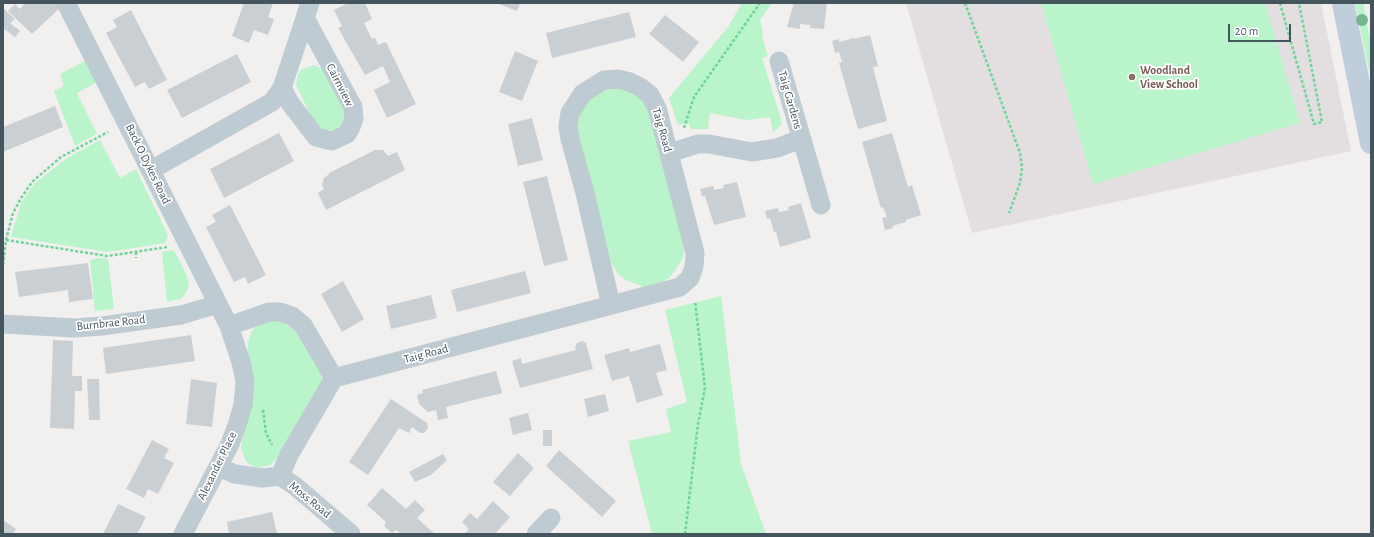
<!DOCTYPE html>
<style>
body{margin:0}
#map{position:relative;width:1374px;height:537px;overflow:hidden;background:#f2efef;font-family:"Alegreya Sans",sans-serif}
canvas{display:block}
.frame{position:absolute;inset:0;border:4px solid #45555e;pointer-events:none}
.scale{position:absolute;left:1228px;top:24px;width:63px;height:18px;box-sizing:border-box;border:2px solid #45555e;border-top:0;padding-left:5px;font-size:12px;line-height:14px;white-space:nowrap;color:#45555e;-webkit-text-stroke:3px #fff;paint-order:stroke}
</style>
<div id="map">
<canvas width="1374" height="537"></canvas>
<div class="frame"></div>
<div class="scale">20 m</div>
</div>
<script>
const ctx = document.querySelector('canvas').getContext('2d');
ctx.lineJoin = 'round';
function fillPath(path, color) {
  ctx.fillStyle = color;
  ctx.fill(path, 'evenodd');
}
function shape(rows) {
  const path = new Path2D();
  for (const r of rows) {
    path.moveTo(r[0], r[1]);
    for (let i = 2; i < r.length; i += 2) path.lineTo(r[i], r[i + 1]);
  }
  return path;
}
function trace(path, color, width, dash) {
  ctx.strokeStyle = color;
  ctx.lineWidth = width;
  ctx.lineCap = dash ? 'butt' : 'round';
  ctx.setLineDash(dash || []);
  ctx.stroke(path);
}
function label(font, color, halo, rows, align = 'center') {
  ctx.font = font + ' "Alegreya Sans",sans-serif';
  ctx.lineWidth = 3.5;
  ctx.setLineDash([]);
  ctx.textBaseline = 'middle';
  ctx.strokeStyle = halo;
  ctx.fillStyle = color;
  for (const [text, x, y, turn = 0] of rows) {
    ctx.save();
    ctx.translate(x, y);
    ctx.rotate((+turn || 0) * Math.PI / 180);
    ctx.textAlign = isNaN(turn) ? turn : align;
    if (halo) ctx.strokeText(text, 0, 0);
    ctx.fillText(text, 0, 0);
    ctx.restore();
  }
}
fillPath(shape([
 [906,3,1321,3,1351,151,972,233]
]), '#e3dfe1');
fillPath(shape([
 [742,3,772,3,760,20,763,32,762,36,768,56,762,58,781,119,781,124,773,133,770,117,746,120,710,113,708,129,691,129,689,123,678,125,669,98,728,27],
 [1041,3,1265,3,1300,123,1093,184],
 [1355,3,1363,3,1371,45,1371,81],
 [87,60,97,82,77,93,97,134,75,146,54,91,64,86,60,74],
 [314,65,323,69,344,107,345,120,339,128,334,130,324,130,315,124,296,85,298,75,301,70],
 [615,88,623,88,639,96,648,107,684,246,683,258,674,272,668,279,652,286,644,287,624,279,618,274,610,260,576,125,582,107,587,99,607,89],
 [100,140,120,178,136,169,168,235,165,243,108,252,11,237,21,203,34,184,67,158],
 [174,250,187,276,189,286,184,296,180,299,167,302,162,252],
 [98,258,108,259,114,309,95,311,90,260],
 [721,296,741,464,766,534,652,534,628,441,671,432,666,409,687,402,665,310],
 [266,321,280,321,292,328,299,335,321,373,322,379,321,384,276,460,270,465,257,468,246,462,241,449,242,441,246,425,248,343,250,335,254,328]
]), '#b9f4ca');
fillPath(shape([
 [25,3,57,3,60,8,32,34,8,11,15,4,20,9],
 [244,3,273,3,268,17,274,19,268,35,254,30,249,43,232,36],
 [348,3,365,3,372,19,364,23,372,39,375,38,378,45,386,42,416,104,387,118,374,90,390,82,383,66,365,75,338,28,342,26,334,10],
 [496,3,520,3,517,11],
 [794,3,827,3,824,29,810,28,810,25,800,24,800,29,787,27],
 [3,8,15,19,10,23,20,31,15,37,4,29,3,30],
 [131,10,167,80,149,89,145,82,135,87,106,33,117,27,113,20],
 [629,12,636,37,552,58,546,33],
 [665,15,699,42,683,62,649,34],
 [870,35,878,66,873,67,887,121,858,129,839,63,842,62,839,52,835,53,832,41,839,39,839,42,854,38,854,39],
 [515,51,538,61,522,101,499,92],
 [237,54,251,82,182,118,167,90],
 [55,106,63,127,3,152,3,127],
 [532,118,543,160,518,166,508,124],
 [279,133,294,161,224,198,210,169],
 [892,133,908,187,912,185,921,215,906,220,906,222,892,226,893,228,885,230,882,218,887,217,883,207,881,208,862,142],
 [375,150,383,150,388,156,397,152,405,170,326,210,318,193,324,189,322,185,324,178,329,174,329,173],
 [547,176,568,260,544,266,523,182],
 [737,182,746,217,714,225,705,196,702,196,700,189,713,186,714,190,724,188,723,185],
 [801,203,811,238,780,247,776,232,774,232,770,218,767,219,765,211,778,208,779,212,789,210,788,207],
 [230,205,266,275,248,284,245,277,234,282,206,227,216,222,212,215],
 [88,263,93,299,69,302,68,290,19,297,15,272],
 [525,271,531,293,457,312,451,290],
 [343,281,364,319,342,332,321,294],
 [431,295,437,318,391,329,386,306],
 [191,335,195,361,106,374,103,348],
 [53,340,73,341,72,376,82,376,82,391,75,391,74,429,50,428],
 [583,341,586,343,593,369,520,388,512,361,521,358,522,364,576,350,575,347,577,343],
 [660,344,667,370,656,373,663,395,637,403,629,376,612,381,604,355,629,348,630,352],
 [496,371,502,393,446,407,448,418,438,420,436,410,428,412,419,404,417,395,423,393,422,390],
 [87,379,99,379,100,420,89,420],
 [191,379,217,383,212,427,186,424],
 [605,394,609,411,588,417,584,399],
 [391,399,427,423,428,428,424,433,420,433,412,427,409,433,399,428,368,475,349,462],
 [528,413,532,430,513,435,509,418],
 [543,430,552,430,552,446,543,446],
 [152,440,169,449,164,458,174,463,158,494,148,489,144,498,126,489],
 [559,450,616,501,602,517,546,466],
 [518,453,534,468,510,496,493,482],
 [443,454,447,460,431,475,415,482,409,472],
 [382,488,406,509,415,500,425,510,417,518,435,534,401,534,396,530,392,533,384,526,386,522,367,505],
 [493,501,510,517,495,534,464,534,469,529,462,522,470,513,477,519],
 [118,504,146,517,137,534,103,534],
 [272,512,277,534,229,534,227,522],
 [3,520,16,529,13,534,3,534]
]), '#cacfd4');
trace(shape([
 [965,3,1020,153,1022,168,1020,183,1009,213],
 [1280,3,1314,124,1322,122,1299,3],
 [684,128,694,97,760,3],
 [6,240,107,256,168,247],
 [136,252,136,258],
 [3,265,6,240,13,213,21,198,32,182,61,157,108,132],
 [263,410,266,433,272,445],
 [685,534,698,424,705,388,695,301]
]), '#6dd599', 2.5, [3, 2]);
trace(shape([
 [66,3,218,304,229,326,241,362,245,381,243,405,237,425,230,444,183,534],
 [779,61,821,205],
 [282,88,290,103,316,137,332,141,347,134,351,127,354,119,353,107,305,18],
 [669,153,698,144,709,144,752,152,777,148,801,139],
 [151,170,272,102,282,88,310,3],
 [3,324,74,328,102,326,181,315,218,304],
 [229,326,269,312,280,312,292,316,303,325,334,378],
 [218,467,235,474,262,478,280,476,295,486,351,534],
 [280,476,289,455,334,378,680,287,690,278,694,267,695,253,657,108,650,95,640,87,630,82,618,79,604,80,583,93,570,113,568,126,570,139,585,193,611,305],
 [536,534,551,518]
]), '#becbd2', 19);
trace(shape([
 [1343,3,1371,143]
]), '#bfceda', 22);
ctx.fillStyle = '#74b68f';
for (const [x, y] of [
 [1362,20]
]) {
  ctx.beginPath();
  ctx.arc(x, y, 6, 0, 2 * Math.PI);
  ctx.fill();
}
for (const [x, y, r, color] of [
 [1132,77,4,"#8d6e63"]
]) {
  const dot = new Path2D();
  dot.arc(x, y, r, 0, 2 * Math.PI);
  ctx.fillStyle = color;
  ctx.fill(dot);
  trace(dot, '#fff', 1.5);
}
label('bold 12px', '#785e54', '#fff', [
 ["Woodland",1140,70],
 ["View School",1140,84]
], 'left');
label('12px', '#45555e', '#fff', [
 ["Cairnview",340,85,63],
 ["Taig Gardens",790,100,74],
 ["Taig Road",662,130,74],
 ["Back O Dykes Road",148,164,64],
 ["Burnbrae Road",111,323,-6],
 ["Taig Road",426,354,-15],
 ["Alexander Place",217,466,-64],
 ["Moss Road",310,500,39]
]);
</script>
